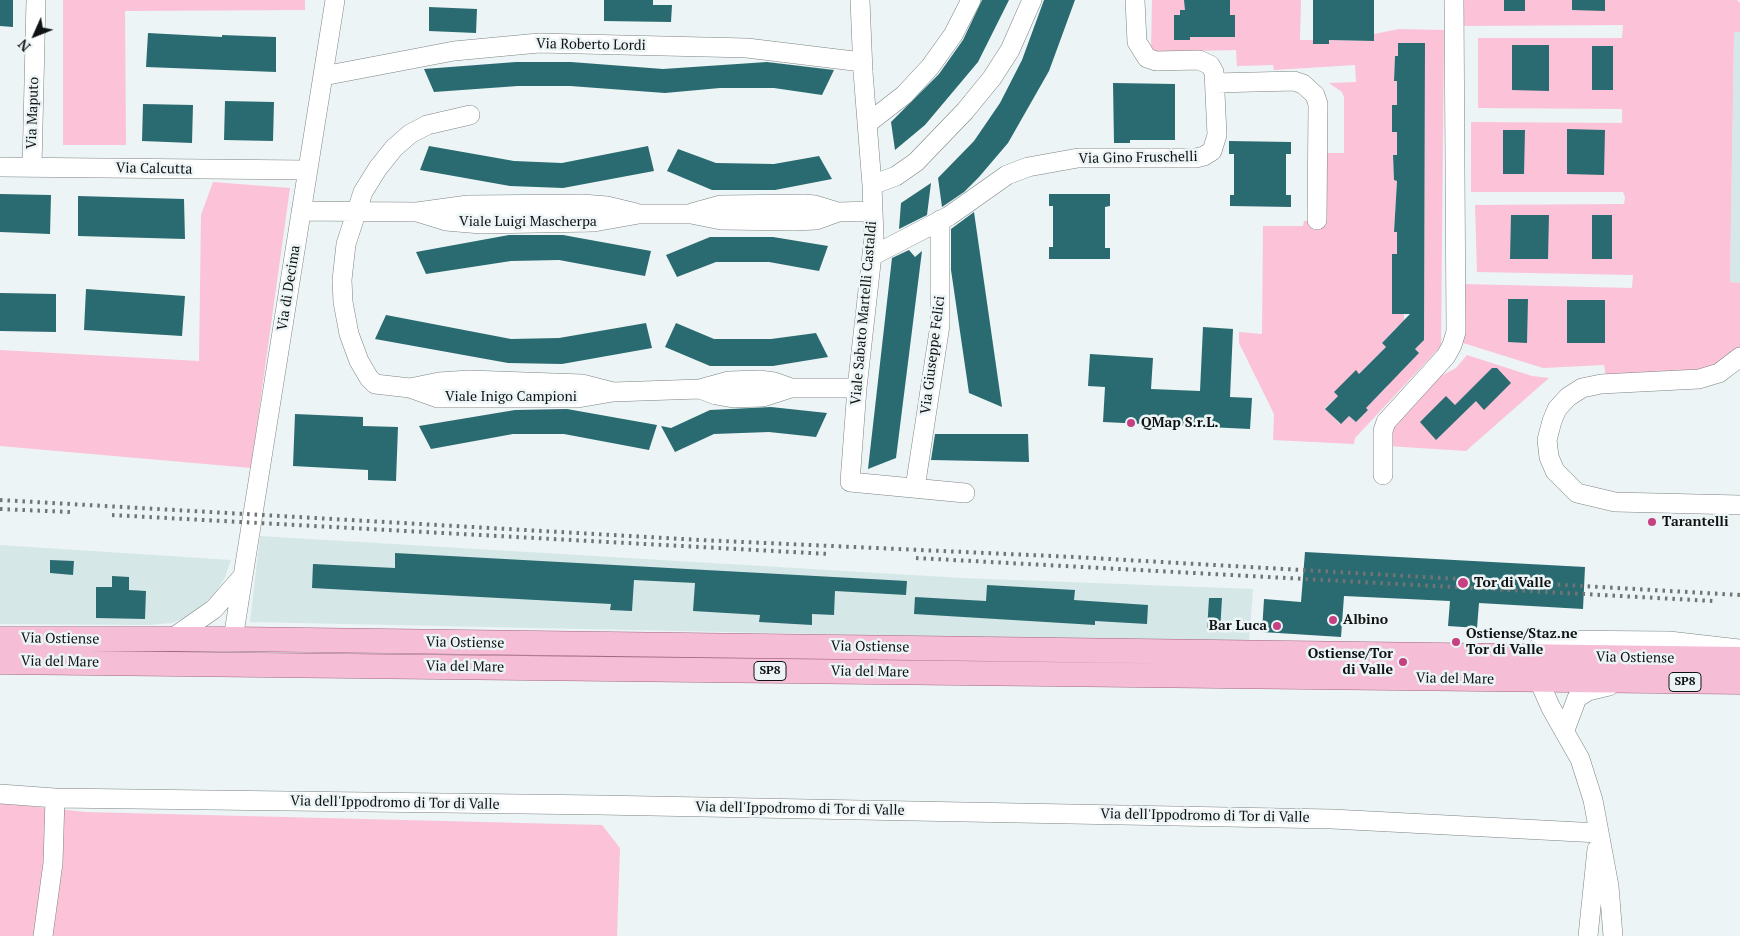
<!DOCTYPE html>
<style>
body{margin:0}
#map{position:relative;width:1740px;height:936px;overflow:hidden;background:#ecf4f5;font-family:"PT Serif",serif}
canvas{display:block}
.north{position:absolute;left:10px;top:10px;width:50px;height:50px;-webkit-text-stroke:4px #ecf4f5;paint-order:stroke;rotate:226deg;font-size:14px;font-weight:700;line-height:20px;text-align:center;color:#101313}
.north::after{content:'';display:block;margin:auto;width:18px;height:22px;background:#101313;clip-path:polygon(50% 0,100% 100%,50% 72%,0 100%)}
</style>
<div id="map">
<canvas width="1740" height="936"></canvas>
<div class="north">N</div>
</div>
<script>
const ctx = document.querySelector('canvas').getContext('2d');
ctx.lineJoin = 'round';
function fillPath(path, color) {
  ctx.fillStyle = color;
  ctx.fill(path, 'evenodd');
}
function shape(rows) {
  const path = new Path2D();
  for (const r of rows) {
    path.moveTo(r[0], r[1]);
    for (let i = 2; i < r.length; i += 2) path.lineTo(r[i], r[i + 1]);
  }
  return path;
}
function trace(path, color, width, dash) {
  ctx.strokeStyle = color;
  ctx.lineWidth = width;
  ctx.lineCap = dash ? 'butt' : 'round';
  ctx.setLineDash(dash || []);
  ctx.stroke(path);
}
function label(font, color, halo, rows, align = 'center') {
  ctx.font = font + ' "PT Serif",serif';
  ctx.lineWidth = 5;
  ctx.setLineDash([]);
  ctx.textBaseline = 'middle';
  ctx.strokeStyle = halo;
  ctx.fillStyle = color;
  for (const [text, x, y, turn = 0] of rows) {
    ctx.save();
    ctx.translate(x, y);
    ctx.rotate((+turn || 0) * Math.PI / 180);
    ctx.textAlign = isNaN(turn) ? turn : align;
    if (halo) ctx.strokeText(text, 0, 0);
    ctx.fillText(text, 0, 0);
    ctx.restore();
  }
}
fillPath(shape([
 [1734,32,1740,32,1740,283,1730,282],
 [260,536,962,578,1253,589,1249,643,250,622],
 [0,545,231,560,225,577,215,594,191,615,172,623,149,625,0,624]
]), '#d6e7e8');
fillPath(shape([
 [63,0,305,0,305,10,125,11,126,145,63,145],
 [1152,0,1301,0,1300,40,1313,40,1313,44,1328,44,1329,40,1374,41,1374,34,1399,29,1444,30,1441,346,1355,438,1354,444,1273,440,1274,414,1239,343,1239,332,1262,334,1263,226,1303,226,1304,221,1326,221,1326,153,1344,153,1344,97,1342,92,1329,83,1356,82,1355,65,1274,70,1273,65,1237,66,1236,50,1151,52],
 [1398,43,1425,43,1424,340,1415,349,1419,353,1400,373,1383,381,1388,386,1365,408,1368,410,1356,422,1349,416,1340,424,1325,408,1338,396,1356,371,1359,374,1386,347,1382,343,1398,326,1404,329,1404,314,1392,314,1392,254,1397,254,1397,232,1394,232,1397,181,1394,180,1393,155,1397,155,1397,132,1392,132,1397,105,1397,81,1394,81,1395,56,1398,56],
 [1461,0,1737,0,1740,3,1740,32,1734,32,1730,282,1740,283,1740,351,1708,372,1606,378,1604,365,1543,368,1460,342,1462,284,1632,288,1633,275,1477,272,1475,205,1624,204,1625,197,1623,192,1471,192,1471,122,1622,123,1622,109,1478,108,1478,38,1622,38,1623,25,1461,26],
 [213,182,290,188,251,468,0,446,0,350,199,361,201,215],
 [1467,355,1532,376,1549,378,1466,451,1388,446,1392,424,1435,379,1456,368],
 [0,803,86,812,602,825,620,848,617,936,0,936]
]), '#fbc2d8');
fillPath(shape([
 [0,0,13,0,13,27,0,26],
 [604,0,653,0,653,5,672,5,671,22,604,21],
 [982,0,1009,0,978,62,925,125,895,150,891,122,939,74,963,40],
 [1044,0,1075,0,1049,71,1008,143,979,177,964,192,942,207,938,178,974,141,1000,103,1022,60],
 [1184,0,1230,0,1230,15,1235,15,1235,37,1190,37,1190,40,1174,40,1174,15,1180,15,1180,10,1185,10],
 [1313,0,1374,0,1374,41,1329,40,1329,44,1313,44],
 [1504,0,1525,0,1525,11,1504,11],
 [1572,0,1605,0,1605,11,1572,10],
 [429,7,477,9,476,33,429,31],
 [148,33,222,37,222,35,276,37,276,72,146,67],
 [1398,43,1425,43,1424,340,1415,349,1419,353,1366,408,1368,410,1356,422,1349,416,1341,424,1325,409,1338,396,1334,392,1356,370,1359,374,1386,347,1382,343,1410,314,1392,314,1392,254,1397,254,1397,232,1394,232,1397,181,1394,180,1393,155,1397,155,1397,132,1392,132,1392,105,1397,105,1397,81,1394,81,1395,56,1398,56],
 [1512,45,1549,45,1549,91,1512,90],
 [1592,46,1613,46,1613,90,1592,90],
 [516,62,571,62,663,69,767,62,834,70,822,95,774,88,720,88,665,93,570,86,518,86,434,92,424,69],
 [1113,83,1175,84,1175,140,1130,140,1130,143,1114,143],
 [225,101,274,102,273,141,224,140],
 [143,104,193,105,192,143,142,141],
 [1567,129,1605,130,1604,175,1567,174],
 [1503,130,1525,130,1524,174,1503,174],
 [1229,141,1291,142,1291,154,1286,154,1286,195,1291,195,1291,207,1230,206,1230,195,1234,195,1234,154,1229,154],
 [429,146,514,161,562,163,648,146,654,171,563,188,510,186,420,170],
 [678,149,716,163,774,164,819,156,832,179,775,190,712,190,667,171],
 [931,183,927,215,899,229,901,203],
 [0,194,51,195,50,234,0,232],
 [1049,194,1110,194,1110,206,1105,207,1105,248,1110,248,1110,259,1049,259,1049,247,1053,247,1053,206,1049,206],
 [78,196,184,199,185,239,78,236],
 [974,212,1002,407,969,393,951,270,951,229],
 [1511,215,1549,215,1548,259,1510,259],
 [1592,215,1612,215,1612,259,1592,259],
 [509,235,563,235,651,251,645,276,559,260,511,261,426,274,416,252],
 [710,237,773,237,828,246,819,271,769,262,716,262,677,277,666,255],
 [909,250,915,257,922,251,896,458,868,469,892,258],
 [86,289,185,296,182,336,84,330],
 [0,293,56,294,56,332,0,331],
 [1508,299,1528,299,1527,343,1508,342],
 [1567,300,1605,300,1605,343,1567,343],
 [386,315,511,339,559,338,646,323,652,348,562,364,508,363,375,339],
 [676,323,714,339,771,339,816,333,828,357,773,366,710,366,665,347],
 [1203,327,1233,329,1230,397,1252,398,1250,429,1103,422,1105,387,1088,386,1090,354,1153,358,1151,389,1200,391],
 [1492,368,1497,368,1511,383,1484,410,1476,401,1436,440,1420,422,1446,396,1455,405],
 [771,407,827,413,816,437,769,432,714,434,675,452,661,426,671,428,710,410],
 [567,409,657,425,649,450,564,434,513,434,431,449,419,426,515,410],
 [295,414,363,417,363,426,398,427,396,481,368,480,368,470,293,466],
 [935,434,1028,434,1029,462,931,460],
 [1305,552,1585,567,1583,609,1479,603,1477,628,1463,627,1448,626,1450,601,1344,596,1341,637,1262,632,1264,599,1301,602],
 [395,553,907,581,906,595,835,591,834,615,812,614,812,625,759,622,760,615,693,611,695,583,634,580,632,611,610,610,611,604,312,588,313,564,395,568],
 [50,560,74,561,73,575,50,573],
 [112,576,129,577,129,590,146,591,145,619,96,618,96,587,112,587],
 [987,585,1075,590,1074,600,1148,605,1147,624,1095,621,1095,625,914,614,915,597,986,601],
 [1209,598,1222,598,1220,632,1207,631]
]), '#2a6b71');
const minor = shape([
 [860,0,863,72,872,185,874,237,857,388,850,482,965,493],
 [323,76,454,51,539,43,747,48,862,62],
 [1215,83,1294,81,1303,84,1315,95,1318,104,1317,220],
 [868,123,904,95,930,67,953,35,971,0],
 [0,167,307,170],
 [32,167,36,0],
 [872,185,896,176,916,162,965,111,992,78,1010,50,1032,0],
 [301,211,417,212,468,205,582,204,607,206,636,213],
 [417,212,446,221,481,224,594,222,639,214,691,214,721,220,794,221,816,220,838,212,873,211],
 [692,213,721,205,804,204,815,205,838,212],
 [872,256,949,216,1007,175,1028,167,1078,158,1196,158,1204,156,1212,151,1217,135,1214,72,1210,65,1199,60,1156,61,1147,58,1137,42,1135,0],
 [1740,357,1719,373,1699,379,1601,384,1582,388,1568,397,1557,409,1552,421,1547,440,1549,457,1555,471,1577,493,1615,502,1740,505],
 [410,388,375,384,369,378,359,361,349,334,343,302,342,280,346,244,363,192,378,168,394,148,410,134,427,125,470,115],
 [791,388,774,382,759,380,729,381,700,389,716,395,733,398,763,397,791,388,857,388],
 [613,392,582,384,469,380,439,382,410,388,438,398,578,398,613,392,700,389],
 [1383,475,1383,431,1386,422,1446,356,1452,345,1456,332,1454,0],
 [915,488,940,325,940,220],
 [171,639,214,609,242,577],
 [233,639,335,0],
 [1565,730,1577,698,1588,691,1609,686],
 [0,794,55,798,599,805,1332,819,1599,833],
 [43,936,53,863,55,798],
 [1588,936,1597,849],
 [1613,936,1609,886,1593,800,1580,759,1551,708,1539,681,1539,647,1548,640,1669,641,1740,649]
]);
const major = shape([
 [0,639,233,639,1740,659],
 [0,662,1740,682]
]);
trace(minor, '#7c8383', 20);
trace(major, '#a26680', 25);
trace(minor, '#fff', 19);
trace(major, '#f6bed6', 24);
trace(shape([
 [0,500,700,540,1074,557,1740,595],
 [0,509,70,512],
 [112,515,829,554],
 [916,558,1713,601]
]), '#6f7474', 4, [2.5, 5]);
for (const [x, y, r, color] of [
 [1131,423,5,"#c64082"],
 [1652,522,5,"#c64082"],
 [1463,583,6,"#c64082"],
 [1333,620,5,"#c64082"],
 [1277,626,5,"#c64082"],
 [1456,642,5,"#c64082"],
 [1403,662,5,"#c64082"]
]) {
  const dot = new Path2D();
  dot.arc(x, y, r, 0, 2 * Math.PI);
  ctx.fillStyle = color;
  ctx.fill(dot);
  trace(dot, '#ecf4f5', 2);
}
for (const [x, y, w] of [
 [770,671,32],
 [1685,682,32]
]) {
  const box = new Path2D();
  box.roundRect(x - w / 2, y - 9.5, w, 19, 4);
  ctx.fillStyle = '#ecf4f5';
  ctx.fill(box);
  trace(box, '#101313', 1);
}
label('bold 12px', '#101313', null, [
 ["SP8",770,671],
 ["SP8",1685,682]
]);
label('14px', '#101313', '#ecf4f5', [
 ["Via Roberto Lordi",591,45,1],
 ["Via Maputo",33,113,-88],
 ["Via Gino Fruschelli",1138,158,-1],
 ["Via Calcutta",154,169,1],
 ["Viale Luigi Mascherpa",528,222],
 ["Via di Decima",289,288,-81],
 ["Viale Sabato Martelli Castaldi",864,313,-85],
 ["Via Giuseppe Felici",933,355,-83],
 ["Viale Inigo Campioni",511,397],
 ["Via Ostiense",60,639,1],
 ["Via Ostiense",465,643,1],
 ["Via Ostiense",870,647,1],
 ["Via Ostiense",1635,658,1],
 ["Via del Mare",60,662,1],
 ["Via del Mare",465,667,1],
 ["Via del Mare",870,672,1],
 ["Via del Mare",1455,679,1],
 ["Via dell'Ippodromo di Tor di Valle",395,803,1],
 ["Via dell'Ippodromo di Tor di Valle",800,809,1],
 ["Via dell'Ippodromo di Tor di Valle",1205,816,1]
]);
label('bold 14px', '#101313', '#ecf4f5', [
 ["QMap S.r.L.",1141,423],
 ["Tarantelli",1662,522],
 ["Tor di Valle",1474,583],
 ["Albino",1343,620],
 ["Bar Luca",1267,626,"right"],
 ["Ostiense/Staz.ne",1466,634],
 ["Tor di Valle",1466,650],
 ["Ostiense/Tor",1393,654,"right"],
 ["di Valle",1393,670,"right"]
], 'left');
</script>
